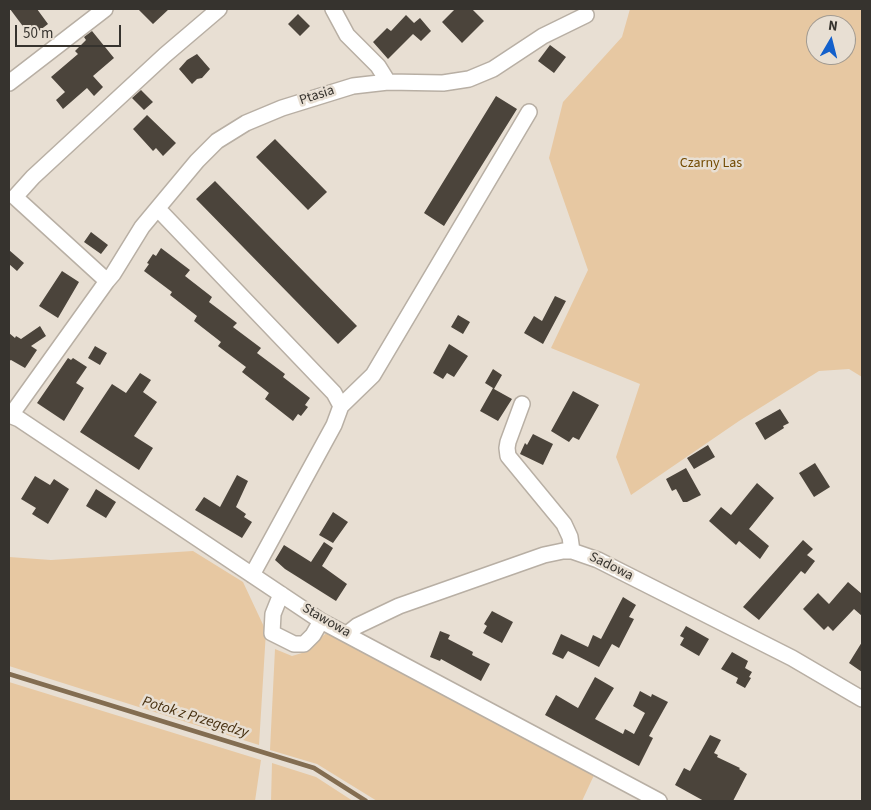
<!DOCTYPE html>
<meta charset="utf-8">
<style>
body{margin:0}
#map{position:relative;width:871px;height:810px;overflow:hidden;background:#e8dfd3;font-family:"Source Sans 3",sans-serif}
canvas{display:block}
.frame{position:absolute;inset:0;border:10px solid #36332e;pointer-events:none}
.north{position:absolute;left:806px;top:15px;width:50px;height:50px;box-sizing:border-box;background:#e8dfd3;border:1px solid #a19a91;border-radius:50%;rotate:8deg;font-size:14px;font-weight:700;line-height:20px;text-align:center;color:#36332e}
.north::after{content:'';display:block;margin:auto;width:18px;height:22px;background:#1360cb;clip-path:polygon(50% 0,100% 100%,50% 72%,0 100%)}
.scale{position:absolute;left:15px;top:25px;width:106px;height:22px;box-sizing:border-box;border:2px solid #36332e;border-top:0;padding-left:6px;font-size:15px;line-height:18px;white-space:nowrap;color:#36332e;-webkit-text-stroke:4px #e8dfd3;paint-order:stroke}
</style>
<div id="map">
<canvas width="871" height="810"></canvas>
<div class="frame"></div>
<div class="north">N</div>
<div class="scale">50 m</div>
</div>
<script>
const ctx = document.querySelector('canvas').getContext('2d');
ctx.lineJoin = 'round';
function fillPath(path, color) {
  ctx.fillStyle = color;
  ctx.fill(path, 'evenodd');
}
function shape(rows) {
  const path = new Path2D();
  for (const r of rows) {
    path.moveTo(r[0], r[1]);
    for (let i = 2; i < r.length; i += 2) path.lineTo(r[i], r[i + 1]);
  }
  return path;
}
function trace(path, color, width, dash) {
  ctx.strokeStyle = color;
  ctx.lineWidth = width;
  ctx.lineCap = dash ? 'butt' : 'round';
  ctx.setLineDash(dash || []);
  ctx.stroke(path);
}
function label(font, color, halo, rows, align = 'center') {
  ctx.font = font + ' "Source Sans 3",sans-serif';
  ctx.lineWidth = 5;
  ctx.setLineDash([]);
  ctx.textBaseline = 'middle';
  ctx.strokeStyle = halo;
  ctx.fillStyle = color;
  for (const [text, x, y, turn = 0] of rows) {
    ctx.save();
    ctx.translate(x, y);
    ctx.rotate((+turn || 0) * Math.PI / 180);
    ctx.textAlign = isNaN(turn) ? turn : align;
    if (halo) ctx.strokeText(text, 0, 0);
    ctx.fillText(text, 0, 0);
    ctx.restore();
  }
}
fillPath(shape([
 [630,9,862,9,862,377,849,369,819,371,739,421,631,495,616,457,640,384,551,348,588,270,549,158,563,102,622,37],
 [816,25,846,25,846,55,816,55],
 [193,551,243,582,266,631,259,745,9,666,9,557,51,560],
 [329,631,595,773,582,801,377,801,317,764,270,750,275,649,292,656,302,653],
 [9,682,261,760,255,801,9,801],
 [272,763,316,777,353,801,271,801]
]), '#e7c8a2');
trace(shape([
 [9,674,314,768,366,801]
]), '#836d51', 4.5);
fillPath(shape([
 [10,9,37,9,48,24,31,37],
 [138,9,169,9,153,24],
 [455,9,472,9,484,21,462,43,442,22],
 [298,14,310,26,300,36,288,24],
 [406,15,414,23,420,18,431,31,421,41,413,34,388,59,373,42,387,28,391,31],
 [92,31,114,58,93,76,103,87,94,96,87,88,63,109,56,100,65,92,51,77,78,54,75,51,86,40,84,37],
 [550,45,566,57,554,73,538,61],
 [197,54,210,69,202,78,197,79,192,84,179,69,187,60],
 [141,90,153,102,144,110,132,98],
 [496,96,517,109,444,226,424,213],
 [147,115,176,143,163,156,156,148,153,151,133,129],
 [275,139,327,192,308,210,256,157],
 [215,181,357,326,338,344,196,199],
 [91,232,108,245,101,254,84,242],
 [161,248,190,270,185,276,212,297,209,302,237,323,233,327,261,348,257,353,285,374,283,377,310,398,305,405,308,407,301,416,298,414,293,421,265,399,269,393,242,372,246,367,218,346,221,342,194,321,197,316,170,295,172,292,144,271,149,264,147,263,153,254,156,256],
 [9,250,24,263,17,271,9,264],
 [62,271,79,282,58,318,39,306],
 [555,296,566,301,543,344,524,333,534,316,542,321],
 [458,315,470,322,463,334,451,327],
 [40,326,46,336,31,346,37,350,25,368,11,360,9,361,9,333,15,338,16,336,21,339],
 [449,344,468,356,454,377,447,373,443,379,433,373],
 [95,346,107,353,100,365,88,358],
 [68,358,71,360,73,358,87,367,76,383,84,388,64,421,37,403],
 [493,369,502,375,494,389,512,399,498,421,480,411,493,388,485,383],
 [140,373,151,380,143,392,157,402,134,436,153,448,139,470,80,432,112,384,126,393],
 [573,391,599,405,579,440,573,437,569,442,551,431],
 [780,409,789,423,783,426,784,428,765,440,755,423],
 [533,434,553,444,543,465,520,454,525,443,527,445],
 [708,445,715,457,694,469,687,458],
 [815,463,830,487,814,497,799,473],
 [686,468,701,495,687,502,683,502,676,489,672,491,666,479],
 [237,475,248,481,236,507,246,514,244,517,252,522,242,538,195,510,204,497,220,507],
 [35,476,50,485,54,479,69,489,48,524,32,514,36,508,21,499],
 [757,483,774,498,749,529,769,546,760,559,739,541,736,545,709,521,721,507,731,515],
 [96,489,116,502,106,518,86,506],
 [333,512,348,522,333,543,319,535],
 [803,540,813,549,807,555,815,561,805,574,801,571,759,620,743,607],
 [324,542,333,548,322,566,347,584,336,601,285,569,275,560,284,545,311,562],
 [848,582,862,594,862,616,854,609,833,631,828,626,824,630,803,609,818,593,829,604],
 [623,597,636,605,629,617,634,619,619,648,612,644,599,667,568,651,563,659,552,654,561,634,588,647,593,635,601,639],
 [492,611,513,622,502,643,483,633,487,626,484,624],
 [686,626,709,639,699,656,680,645,684,638,680,636],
 [440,631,450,635,448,639,473,652,472,655,490,664,481,681,441,659,440,661,430,657],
 [862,642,862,672,849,663],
 [732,652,748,661,745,668,752,672,749,677,751,678,745,688,736,683,738,678,721,669],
 [595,677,614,688,595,719,623,734,625,729,634,734,645,713,633,706,640,691,651,697,652,694,668,702,649,736,653,738,639,766,545,715,556,695,578,708],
 [710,735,721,740,714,753,718,755,717,757,740,768,739,769,747,774,733,801,704,801,675,785,684,768,690,771]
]), '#4b443b');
const minor = shape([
 [333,9,347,35,378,66,388,82],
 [9,83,105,9],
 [158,209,334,393,341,406],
 [107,281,113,274,142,227,197,161,217,141,246,123,282,108,353,86,388,82,443,83,469,79,493,69,543,36,586,15],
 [522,404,508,442,507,448,508,456,564,524,570,537,572,551],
 [9,415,19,419,321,621,659,801],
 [11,415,107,281,15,197,33,177,165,55,219,9],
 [252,575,334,425,341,406,373,375,529,112],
 [281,594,273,614,272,633,294,644,304,644,313,635,321,621],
 [347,634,357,626,399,606,544,555,563,551,572,551,598,560,792,658,862,699]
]);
trace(minor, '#b8afa4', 18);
trace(minor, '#fff', 15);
label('14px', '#36332e', '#e8dfd3', [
 ["Ptasia",317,96,-18],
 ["Sadowa",611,567,26],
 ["Stawowa",326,621,30]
]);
label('14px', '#734b02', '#e8dfd3', [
 ["Czarny Las",711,164]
]);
label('italic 15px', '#462f0f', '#e8dfd3', [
 ["Potok z Przegędzy",195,718,17]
]);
</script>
